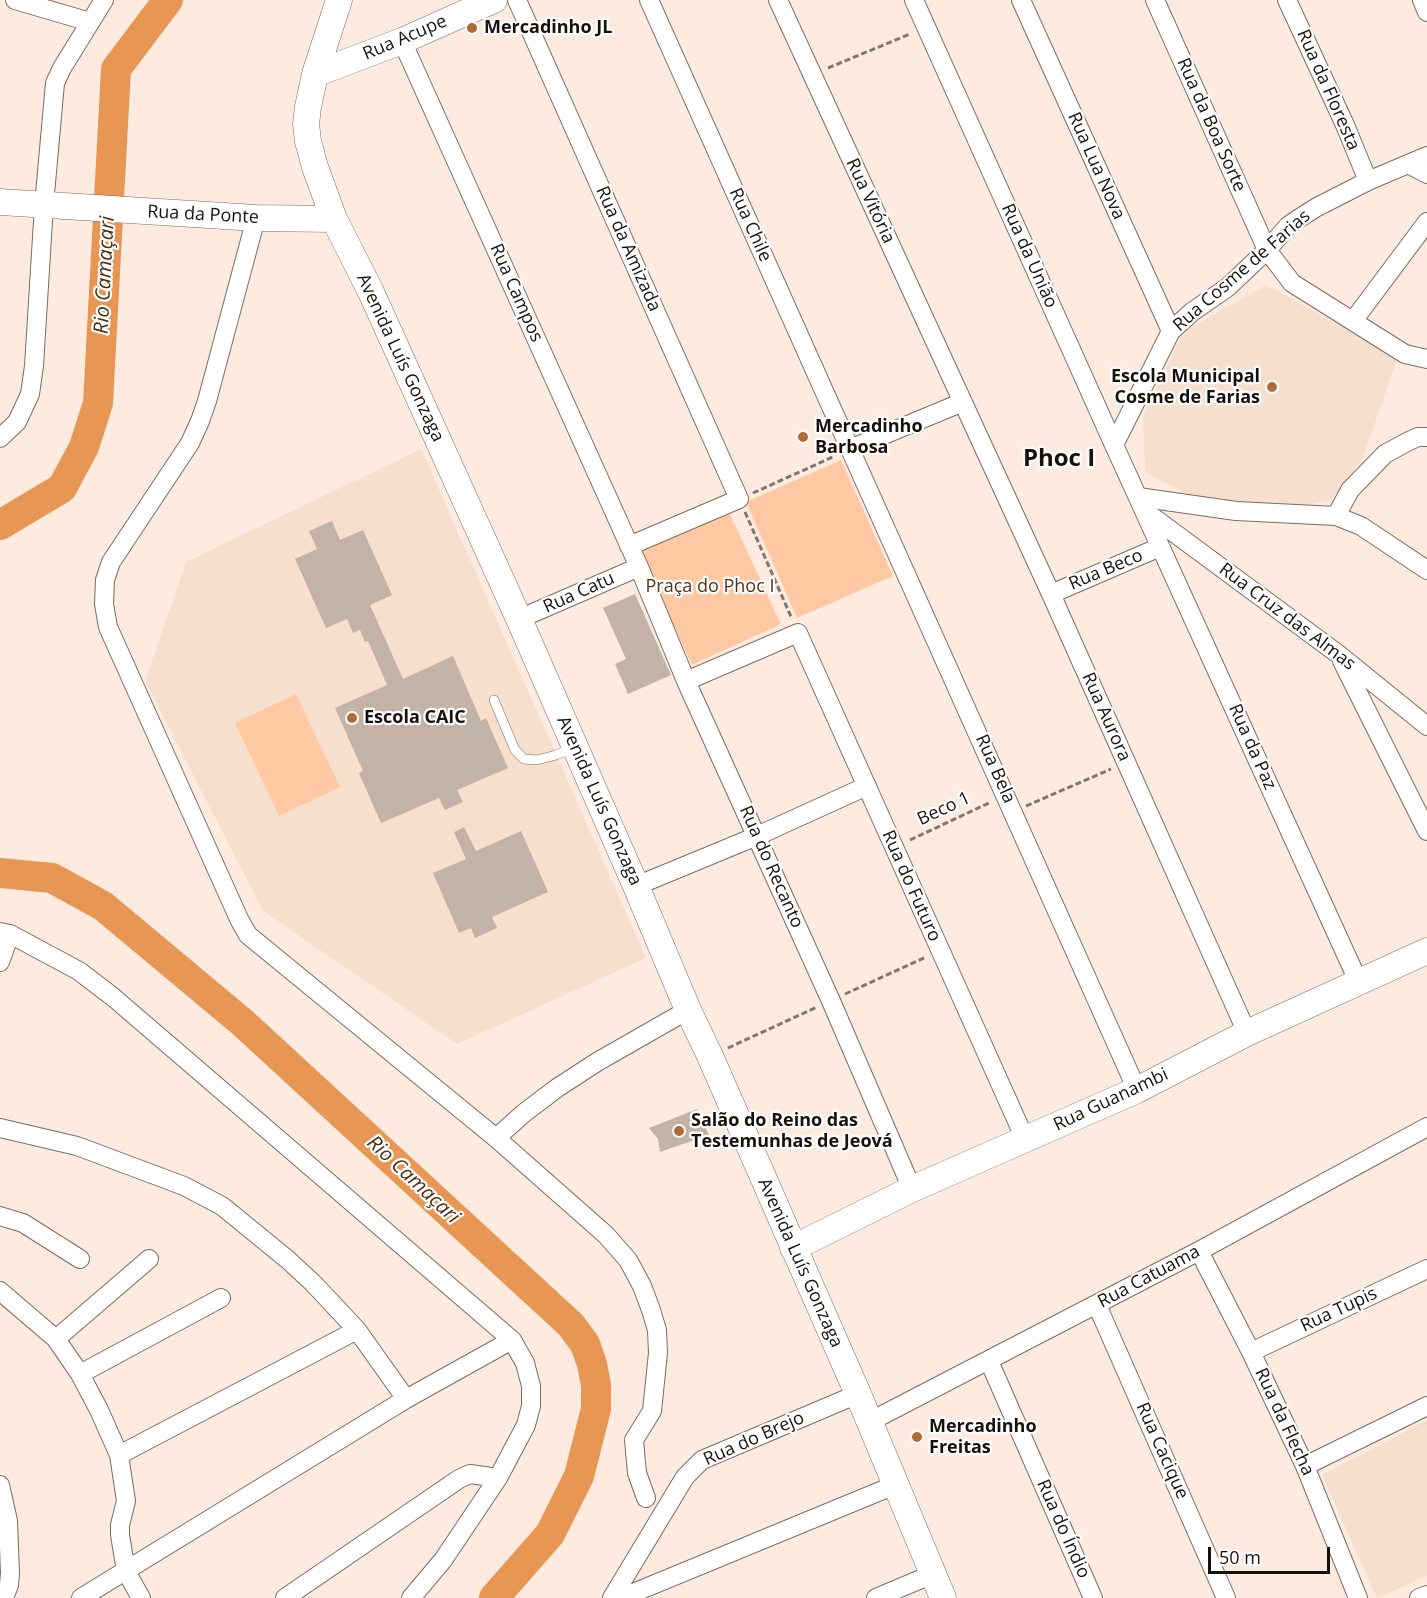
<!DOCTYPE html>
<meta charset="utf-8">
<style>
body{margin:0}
#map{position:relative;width:1427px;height:1598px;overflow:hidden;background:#feebdf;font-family:"Open Sans",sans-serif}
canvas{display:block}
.scale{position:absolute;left:1208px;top:1547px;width:122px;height:27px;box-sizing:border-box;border:3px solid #17110d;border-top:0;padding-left:8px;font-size:18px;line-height:21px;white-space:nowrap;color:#17110d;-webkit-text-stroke:4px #fff;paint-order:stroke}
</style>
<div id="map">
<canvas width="1427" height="1598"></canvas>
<div class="scale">50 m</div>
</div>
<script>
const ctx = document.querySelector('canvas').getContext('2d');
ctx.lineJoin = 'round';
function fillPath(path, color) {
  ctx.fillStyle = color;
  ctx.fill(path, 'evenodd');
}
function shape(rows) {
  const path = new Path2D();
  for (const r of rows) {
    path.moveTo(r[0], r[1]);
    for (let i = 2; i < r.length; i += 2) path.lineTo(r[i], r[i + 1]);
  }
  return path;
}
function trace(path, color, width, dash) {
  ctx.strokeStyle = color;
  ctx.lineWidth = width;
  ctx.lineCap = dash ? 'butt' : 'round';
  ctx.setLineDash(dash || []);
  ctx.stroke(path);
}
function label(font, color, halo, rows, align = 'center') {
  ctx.font = font + ' "Open Sans",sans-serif';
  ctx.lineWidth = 4.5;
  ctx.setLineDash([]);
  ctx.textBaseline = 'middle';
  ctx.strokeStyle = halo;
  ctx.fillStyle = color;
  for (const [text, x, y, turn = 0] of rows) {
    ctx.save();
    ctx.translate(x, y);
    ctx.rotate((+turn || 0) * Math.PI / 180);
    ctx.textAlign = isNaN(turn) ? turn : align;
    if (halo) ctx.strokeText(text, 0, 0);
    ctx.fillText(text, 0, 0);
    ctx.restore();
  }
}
fillPath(shape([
 [1266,285,1398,357,1362,460,1331,500,1293,508,1204,503,1145,472,1143,417,1183,332],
 [421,449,646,958,457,1044,263,911,145,681,186,562],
 [1427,1420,1427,1576,1377,1598,1322,1475]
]), '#f7dfce');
fillPath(shape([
 [841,460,893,576,797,618,746,502],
 [728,510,781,624,692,665,639,551],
 [296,694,340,787,279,816,235,723]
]), '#fec9a2');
trace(shape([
 [0,525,62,488,84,447,98,403,116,69,168,0],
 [0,873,52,878,103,906,243,1023,571,1325,585,1344,592,1364,596,1385,596,1409,579,1476,550,1534,494,1598]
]), '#e89654', 30);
fillPath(shape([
 [332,521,340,540,363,530,392,595,370,605,403,679,453,656,481,721,486,718,508,768,457,790,463,802,445,810,439,798,381,823,359,773,363,771,335,708,387,685,368,641,365,642,360,630,353,633,347,619,326,628,295,559,317,549,309,531],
 [635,594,671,675,628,694,615,664,626,659,603,608],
 [464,827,476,851,521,831,548,892,492,917,497,928,475,938,471,928,459,933,433,873,466,859,454,832],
 [697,1109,709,1135,660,1152,658,1139,649,1128]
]), '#c3b2a6');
const lane = shape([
 [494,700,515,750,524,759,537,760,556,755,573,748]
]);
const street = shape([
 [15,0,90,22],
 [517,0,739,499,629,546],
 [649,0,1137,1090],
 [778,0,1051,594,1247,1033],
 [914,0,1114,445,1359,983],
 [1021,0,1171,331],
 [1155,0,1267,250,1292,283,1405,354,1427,359],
 [1287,0,1345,125,1368,181],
 [1422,0,1427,12],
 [402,41,639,567,686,681,831,1001,912,1189],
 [1408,164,1427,174],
 [256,218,207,401,200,421,190,443,111,562,105,580,104,604,108,627,239,919,248,935,496,1138,606,1235,628,1260,642,1286,651,1310,657,1330,658,1353,652,1411,634,1440,637,1473,646,1498],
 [1353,321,1427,222],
 [0,438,17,422,30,394,34,366,44,205,55,83,62,68,104,0],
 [1114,445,1171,331,1192,312,1228,287,1267,250,1288,226,1298,219,1317,207,1368,181,1427,156],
 [850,449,963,402],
 [1138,497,1236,511,1336,516,1361,526,1427,570],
 [1146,512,1338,654,1427,726],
 [1336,516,1350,490,1385,454,1407,442,1418,437,1427,437],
 [1051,594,1160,547],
 [519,619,639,567],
 [1342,661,1427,831],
 [686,681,798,633,1025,1139],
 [636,886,757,836,867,786],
 [0,932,10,934,79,971,113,997,512,1340,525,1363,531,1386,531,1406,526,1425,498,1478,443,1560,411,1598],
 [0,962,10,934],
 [0,1128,77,1146,184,1186,222,1206,287,1259,313,1283,357,1330,406,1399],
 [496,1138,524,1113,557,1088,597,1062,688,1010],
 [0,1216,23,1223,80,1259],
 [1199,1251,1251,1352,1305,1466,1358,1598],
 [0,1291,56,1339,80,1374,99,1410,119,1455,126,1501,120,1525,120,1535,126,1571,141,1598],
 [1097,1305,1226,1598],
 [56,1339,149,1259],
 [1251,1352,1427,1269],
 [989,1361,1093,1598],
 [80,1374,221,1298],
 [869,1422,1199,1251,1427,1127],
 [119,1455,357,1330],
 [1305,1466,1427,1406],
 [0,1485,8,1521,10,1573,9,1585,4,1598],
 [81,1598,406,1399,512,1340],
 [285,1598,459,1479,470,1474,498,1478],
 [612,1598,685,1477,702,1460,858,1394],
 [621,1598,895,1485],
 [876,1598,933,1574],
 [1419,1598,1427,1595]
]);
const secondary = shape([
 [339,0,315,74,308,107,306,124,308,141,315,167,334,219,371,292,519,619,636,886,688,1010,710,1056,858,1394,943,1598],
 [315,74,402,41,494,0],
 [0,202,256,218,334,219],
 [793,1248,912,1189,1137,1090,1247,1033,1427,951]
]);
trace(lane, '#7c6c61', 10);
trace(street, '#7c6c61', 20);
trace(secondary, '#7c6c61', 27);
trace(shape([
 [828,68,910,34],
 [753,493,835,456],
 [745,512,792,619],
 [1026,806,1111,769],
 [910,840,991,802],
 [845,994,926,957],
 [728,1048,817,1007]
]), '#82766e', 3, [6, 3]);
trace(lane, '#fff', 9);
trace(street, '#fff', 18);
trace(secondary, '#fff', 26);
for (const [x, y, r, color] of [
 [472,28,6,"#ae6d37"],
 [1272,387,6,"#ae6d37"],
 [803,437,6,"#ae6d37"],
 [352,718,6,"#ae6d37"],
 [679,1131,6,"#ae6d37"],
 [917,1437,6,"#ae6d37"]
]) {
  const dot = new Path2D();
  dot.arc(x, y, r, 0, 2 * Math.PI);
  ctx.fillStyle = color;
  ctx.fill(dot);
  trace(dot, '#fff', 2);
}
label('bold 18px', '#17110d', '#fff', [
 ["Mercadinho JL",484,28],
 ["Escola Municipal",1260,377,"right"],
 ["Cosme de Farias",1260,398,"right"],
 ["Mercadinho",815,427],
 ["Barbosa",815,448],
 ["Escola CAIC",364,718],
 ["Salão do Reino das",691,1121],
 ["Testemunhas de Jeová",691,1142],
 ["Mercadinho",929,1427],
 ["Freitas",929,1448]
], 'left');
label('18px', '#17110d', '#fff', [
 ["Rua Acupe",405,38,-23],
 ["Rua da Floresta",1328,90,66],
 ["Rua da Boa Sorte",1211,125,66],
 ["Rua Lua Nova",1096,166,66],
 ["Rua Vitória",870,201,65],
 ["Rua da Ponte",203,215,3],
 ["Rua Chile",750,225,66],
 ["Rua da Amizada",628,249,66],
 ["Rua da União",1029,256,66],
 ["Rua Cosme de Farias",1242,271,-41],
 ["Rua Campos",516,293,66],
 ["Avenida Luís Gonzaga",400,358,65],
 ["Rua Beco",1106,570,-23],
 ["Rua Catu",579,593,-24],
 ["Rua Cruz das Almas",1287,617,37],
 ["Rua Aurora",1106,717,66],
 ["Rua da Paz",1252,747,66],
 ["Rua Bela",995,769,66],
 ["Avenida Luís Gonzaga",599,801,66],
 ["Beco 1",944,809,-25],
 ["Rua do Recanto",771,867,66],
 ["Rua do Futuro",911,886,66],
 ["Rua Guanambi",1111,1100,-25],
 ["Avenida Luís Gonzaga",800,1263,66],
 ["Rua Catuama",1149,1277,-28],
 ["Rua Tupis",1339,1310,-25],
 ["Rua da Flecha",1284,1422,65],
 ["Rua do Brejo",754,1439,-24],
 ["Rua Cacique",1162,1451,66],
 ["Rua do Índio",1063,1529,66]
]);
label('18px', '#543217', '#fff', [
 ["Praça do Phoc I",710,587]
]);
label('italic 20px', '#4d2c10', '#fff', [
 ["Rio Camaçari",105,275,-87],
 ["Rio Camaçari",413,1180,43]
]);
label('bold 24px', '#17110d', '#fff', [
 ["Phoc I",1059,459]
]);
</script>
